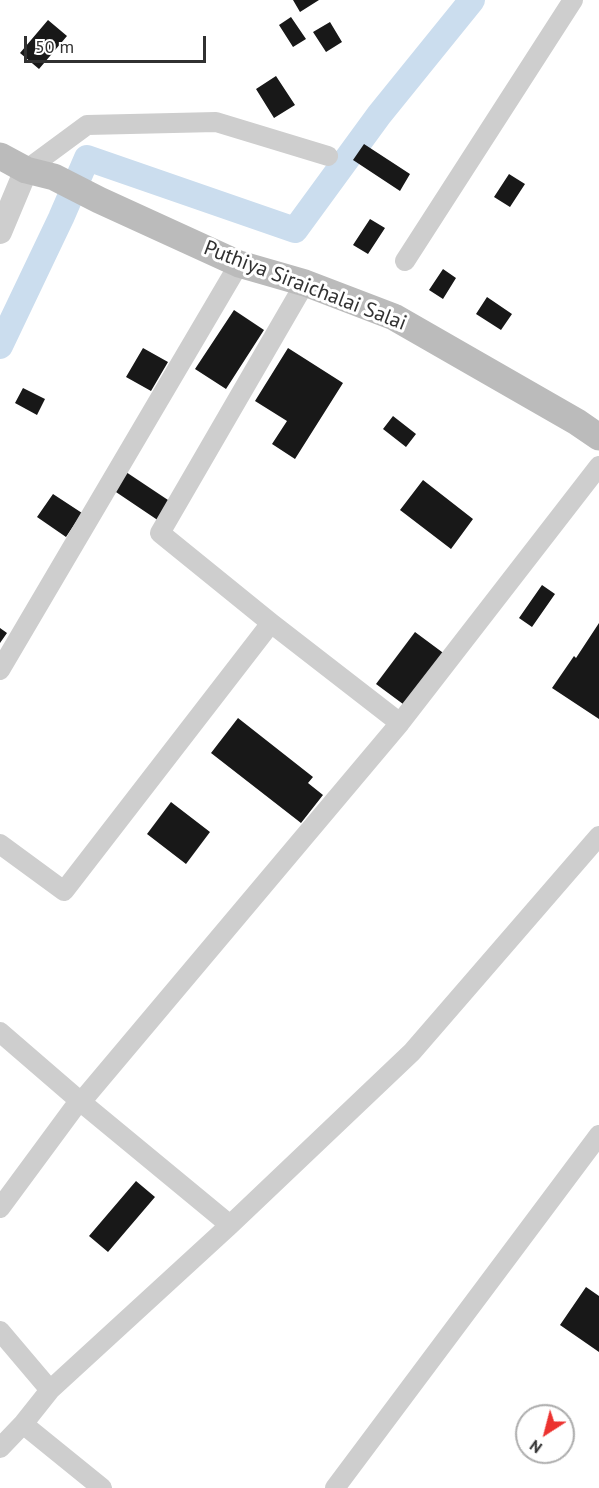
<!DOCTYPE html>
<style>
body{margin:0}
#map{position:relative;width:599px;height:1488px;overflow:hidden;background:#fff;font-family:"PT Sans",sans-serif}
canvas{display:block}
.north{position:absolute;left:515px;top:1404px;width:60px;height:60px;box-sizing:border-box;background:#fff;border:2px solid #adadad;border-radius:50%;rotate:216deg;font-size:16px;font-weight:700;line-height:24px;text-align:center;color:#313131}
.north::after{content:'';display:block;margin:auto;width:21px;height:27px;background:#ec322f;clip-path:polygon(50% 0,100% 100%,50% 72%,0 100%)}
.scale{position:absolute;left:24px;top:36px;width:182px;height:27px;box-sizing:border-box;border:3px solid #313131;border-top:0;padding-left:8px;font-size:18px;line-height:21px;white-space:nowrap;color:#313131;-webkit-text-stroke:4px #fff;paint-order:stroke}
</style>
<div id="map">
<canvas width="599" height="1488"></canvas>
<div class="north">N</div>
<div class="scale">50 m</div>
</div>
<script>
const ctx = document.querySelector('canvas').getContext('2d');
ctx.lineJoin = 'round';
function shape(rows) {
  const path = new Path2D();
  for (const r of rows) {
    path.moveTo(r[0], r[1]);
    for (let i = 2; i < r.length; i += 2) path.lineTo(r[i], r[i + 1]);
  }
  return path;
}
function trace(path, color, width, dash) {
  ctx.strokeStyle = color;
  ctx.lineWidth = width;
  ctx.lineCap = dash ? 'butt' : 'round';
  ctx.setLineDash(dash || []);
  ctx.stroke(path);
}
function fillPath(path, color) {
  ctx.fillStyle = color;
  ctx.fill(path, 'evenodd');
}
function label(font, color, halo, rows, align = 'center') {
  ctx.font = font + ' "PT Sans",sans-serif';
  ctx.lineWidth = 6;
  ctx.setLineDash([]);
  ctx.textBaseline = 'middle';
  ctx.strokeStyle = halo;
  ctx.fillStyle = color;
  for (const [text, x, y, turn = 0] of rows) {
    ctx.save();
    ctx.translate(x, y);
    ctx.rotate((+turn || 0) * Math.PI / 180);
    ctx.textAlign = isNaN(turn) ? turn : align;
    if (halo) ctx.strokeText(text, 0, 0);
    ctx.fillText(text, 0, 0);
    ctx.restore();
  }
}
trace(shape([
 [0,346,61,218,87,158,295,230,379,115,472,0]
]), '#cbddee', 26);
fillPath(shape([
 [293,0,319,0,300,12],
 [291,17,306,39,293,47,279,25],
 [48,20,67,36,39,69,20,53],
 [330,22,342,42,326,52,313,32],
 [276,76,295,105,274,118,256,89],
 [364,144,410,174,400,191,353,160],
 [509,174,525,184,510,207,494,197],
 [370,219,385,228,368,254,353,245],
 [443,269,456,278,443,299,429,290],
 [487,297,512,314,501,330,476,314],
 [234,310,264,330,226,389,195,369],
 [143,348,168,362,151,391,126,377],
 [288,348,343,383,295,459,272,444,287,421,255,401],
 [23,388,45,399,37,415,15,403],
 [393,416,416,434,406,447,383,429],
 [123,470,171,502,159,521,110,488],
 [423,480,473,519,451,549,400,510],
 [53,494,82,513,66,537,37,517],
 [542,585,555,594,532,627,519,618],
 [599,623,599,719,552,688,574,656,576,658],
 [0,628,7,633,0,643],
 [415,632,446,655,407,707,376,684],
 [238,718,313,777,308,783,323,795,301,823,211,753],
 [171,802,210,832,186,864,147,834],
 [136,1181,155,1197,108,1252,89,1236],
 [586,1287,599,1296,599,1352,560,1325]
]), '#181818');
trace(shape([
 [26,170,87,125,216,122,328,156],
 [405,261,573,0],
 [305,283,160,533,271,623,400,723],
 [0,670,239,264],
 [0,844,64,891,271,623],
 [0,1032,81,1102,230,1225],
 [81,1102,400,723,599,466],
 [0,1208,79,1101],
 [0,1331,50,1390],
 [23,1424,102,1488],
 [0,1448,23,1424,50,1390,230,1225,412,1052,599,836],
 [335,1488,599,1135]
]), '#cecece', 20);
trace(shape([
 [0,232,26,170]
]), '#cecece', 24);
trace(shape([
 [0,156,26,170,54,177,99,200,239,264,305,283,394,317,577,422,599,437]
]), '#bbb', 27);
label('21px', '#313131', '#fff', [
 ["Puthiya Siraichalai Salai",305,286,21]
]);
</script>
